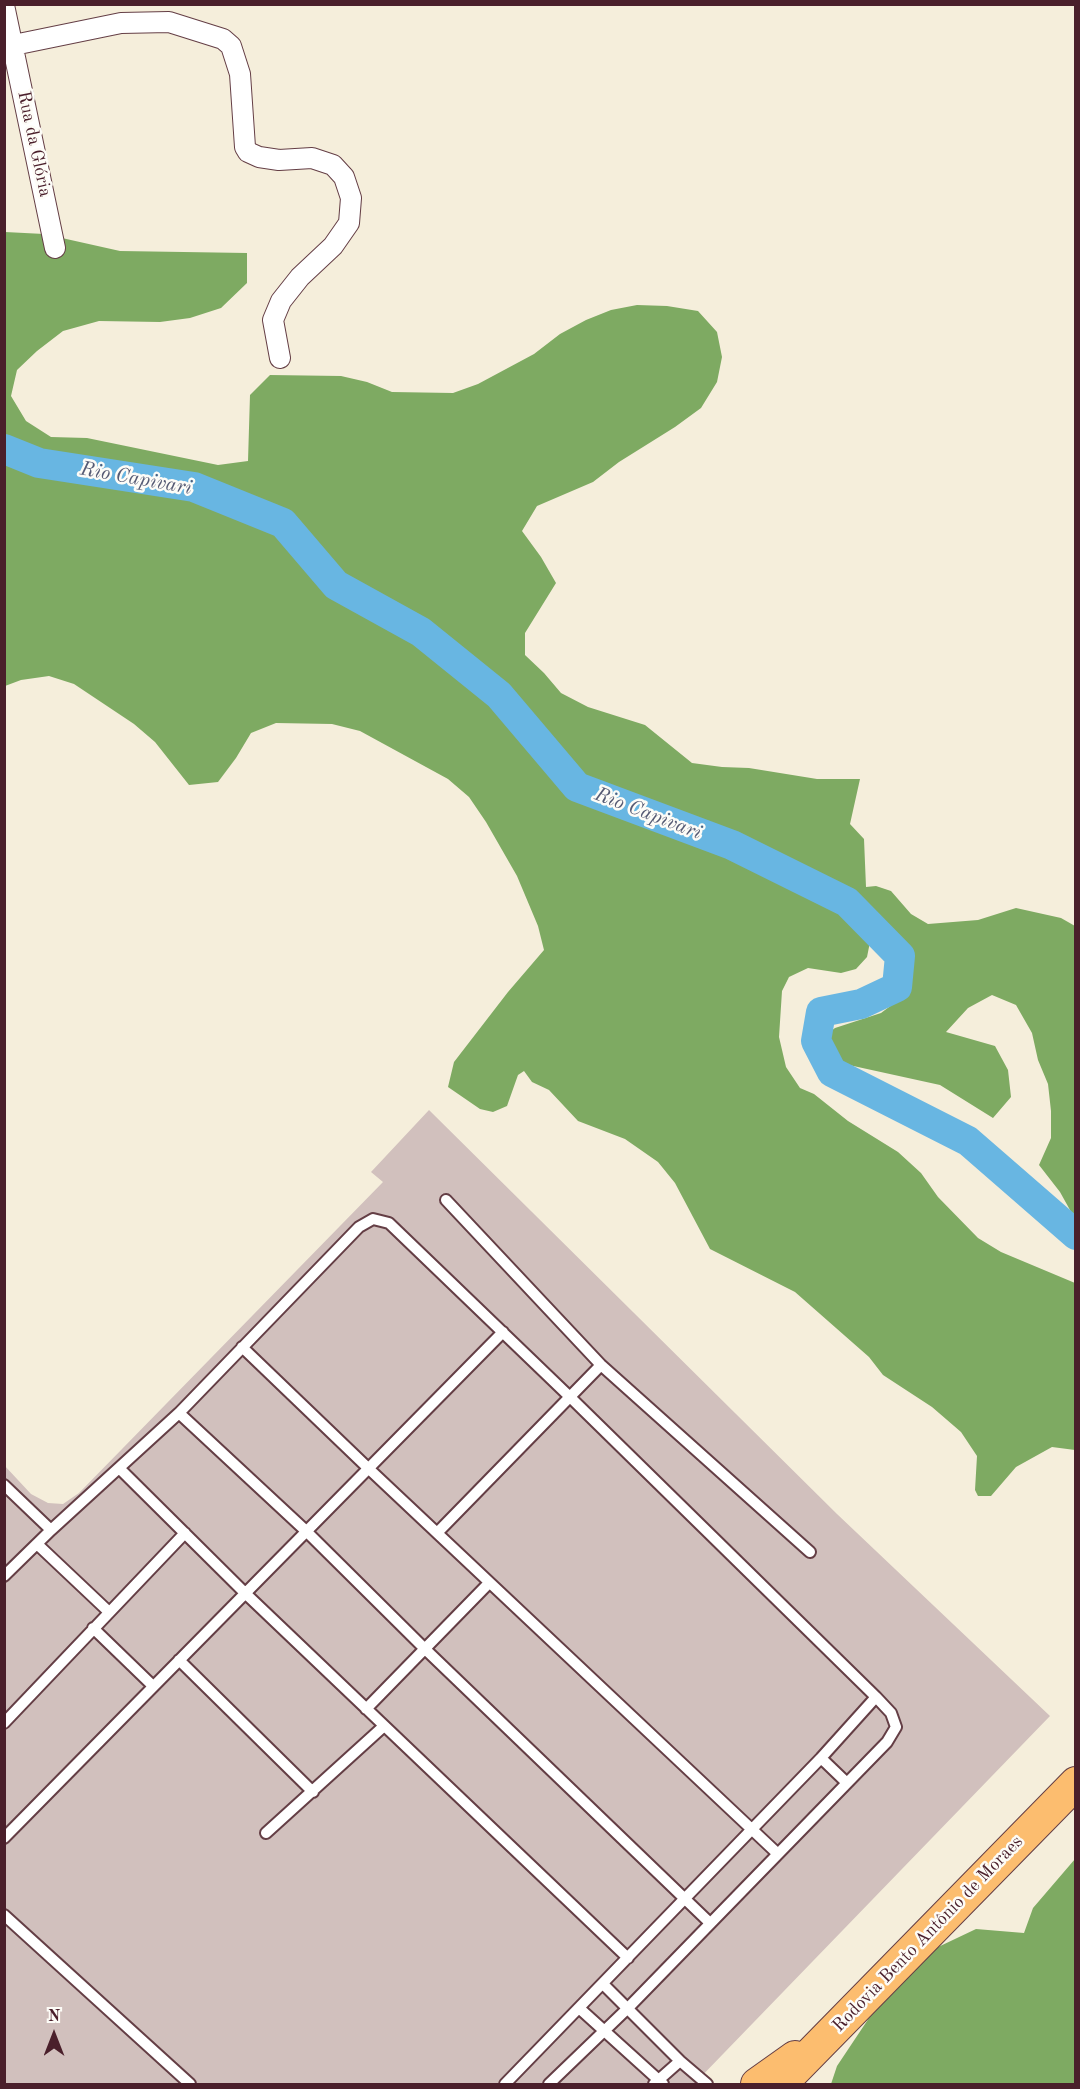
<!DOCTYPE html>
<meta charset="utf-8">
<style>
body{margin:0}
#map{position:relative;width:1080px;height:2089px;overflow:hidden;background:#f5eedb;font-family:"Old Standard TT",serif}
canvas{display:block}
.frame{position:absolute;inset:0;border:6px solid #4a1f2b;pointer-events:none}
.north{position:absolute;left:24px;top:2005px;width:60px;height:60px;-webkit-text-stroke:4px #fdfcf7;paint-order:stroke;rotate:0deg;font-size:16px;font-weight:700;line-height:24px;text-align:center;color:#4a1f2b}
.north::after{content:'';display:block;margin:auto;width:21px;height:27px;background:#4a1f2b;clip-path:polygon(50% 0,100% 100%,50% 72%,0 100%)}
</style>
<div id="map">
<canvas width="1080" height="2089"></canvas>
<div class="frame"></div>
<div class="north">N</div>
</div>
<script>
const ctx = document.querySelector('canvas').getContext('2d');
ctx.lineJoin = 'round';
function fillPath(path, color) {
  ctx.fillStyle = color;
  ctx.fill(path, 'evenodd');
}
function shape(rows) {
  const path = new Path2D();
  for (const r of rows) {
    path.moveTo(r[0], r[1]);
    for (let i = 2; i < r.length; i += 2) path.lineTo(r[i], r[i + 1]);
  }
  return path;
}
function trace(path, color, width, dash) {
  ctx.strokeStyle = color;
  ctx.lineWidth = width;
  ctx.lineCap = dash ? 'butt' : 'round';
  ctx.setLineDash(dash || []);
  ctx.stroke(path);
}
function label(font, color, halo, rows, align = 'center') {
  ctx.font = font + ' "Old Standard TT",serif';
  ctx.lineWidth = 5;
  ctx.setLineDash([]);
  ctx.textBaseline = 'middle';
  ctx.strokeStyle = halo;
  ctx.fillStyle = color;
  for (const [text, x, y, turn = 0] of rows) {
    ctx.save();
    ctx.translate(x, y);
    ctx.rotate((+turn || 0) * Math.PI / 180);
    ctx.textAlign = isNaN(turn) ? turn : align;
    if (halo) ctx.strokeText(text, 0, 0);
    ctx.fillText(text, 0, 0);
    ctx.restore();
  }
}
fillPath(shape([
 [429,1110,837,1514,1050,1716,694,2084,5,2084,4,1465,31,1494,48,1503,63,1504,79,1493,383,1182,371,1172]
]), '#d1c0bd');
fillPath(shape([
 [5,232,44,234,120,251,247,253,247,283,221,308,190,318,160,322,99,321,63,331,37,351,17,370,11,396,26,421,51,437,87,438,218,465,248,461,250,395,270,375,341,376,367,382,392,392,453,393,478,384,534,354,560,334,586,320,611,310,637,305,667,306,698,311,717,332,722,357,717,382,701,408,675,427,619,462,593,482,537,506,522,531,541,557,556,583,525,633,525,655,544,673,561,693,588,707,645,725,692,763,722,767,749,768,817,779,860,779,850,824,864,839,866,887,876,886,891,891,911,914,928,924,978,920,1016,908,1061,918,1075,926,1075,1219,1060,1192,1039,1165,1051,1138,1051,1111,1048,1084,1038,1060,1032,1033,1016,1005,992,995,968,1008,946,1032,995,1046,1008,1070,1011,1097,993,1118,940,1085,826,1060,822,1049,823,1037,835,1028,881,1013,905,995,906,985,901,972,875,942,870,942,867,957,856,969,841,973,808,968,789,977,782,991,779,1037,786,1067,800,1088,814,1094,848,1121,898,1152,921,1173,938,1197,978,1238,1001,1252,1075,1283,1075,1450,1052,1447,1016,1467,991,1496,978,1496,975,1490,977,1456,961,1432,932,1407,883,1375,869,1357,795,1292,710,1249,675,1183,658,1162,625,1139,578,1121,549,1090,532,1082,524,1071,518,1075,507,1106,493,1112,480,1109,448,1087,454,1062,508,992,544,950,538,926,517,876,486,822,469,797,448,779,360,731,332,724,276,723,251,733,236,758,218,782,189,785,155,742,134,724,74,684,49,676,21,680,5,686],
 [1075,1859,1075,2084,831,2084,837,2066,875,2009,936,1948,976,1929,1024,1933,1033,1908]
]), '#7eaa62');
trace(shape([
 [4,449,39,463,194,487,283,523,336,585,421,632,499,695,577,787,732,845,847,902,900,956,897,987,861,1004,821,1012,816,1041,832,1072,968,1141,1076,1235]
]), '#68b6e2', 30);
const lane = shape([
 [446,1200,601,1365,810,1552],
 [242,1347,368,1468,778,1854],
 [179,1413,306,1531,424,1648,710,1923],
 [119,1468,245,1593,628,1958],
 [4,1485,51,1530],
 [437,1533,601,1365],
 [37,1544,109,1612],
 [4,1576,51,1530,179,1413,359,1227,373,1219,389,1223,571,1398,876,1697,891,1713,896,1727,887,1742,628,2008,549,2084],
 [93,1628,153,1686],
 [179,1660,313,1792],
 [366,1709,489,1583],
 [4,1723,185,1533],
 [821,1758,847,1783],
 [266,1833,384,1726],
 [4,1838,503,1332],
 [4,1915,190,2084],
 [603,1984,680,2061,707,2084],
 [579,2008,663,2084],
 [505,2084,821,1758,876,1697],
 [654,2084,680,2061]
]);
const street = shape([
 [4,5,55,248],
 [4,47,121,23,169,22,223,39,231,46,240,74,245,147,248,152,259,157,279,160,312,158,333,165,344,177,351,198,349,223,333,246,300,277,281,301,273,320,280,358]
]);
const primary = shape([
 [757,2084,795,2057],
 [781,2084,1076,1783]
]);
trace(lane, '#643e45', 14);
trace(street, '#643e45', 22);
trace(primary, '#643e45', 34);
trace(lane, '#fff', 10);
trace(street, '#fff', 20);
trace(primary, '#fcbd6f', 32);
label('18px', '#4a1f2b', '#fdfcf7', [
 ["Rua da Glória",34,144,78],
 ["Rodovia Bento Antônio de Moraes",928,1934,-46]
]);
label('italic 20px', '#565b74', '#fdfcf7', [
 ["Rio Capivari",136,479,10],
 ["Rio Capivari",648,814,21]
]);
</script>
